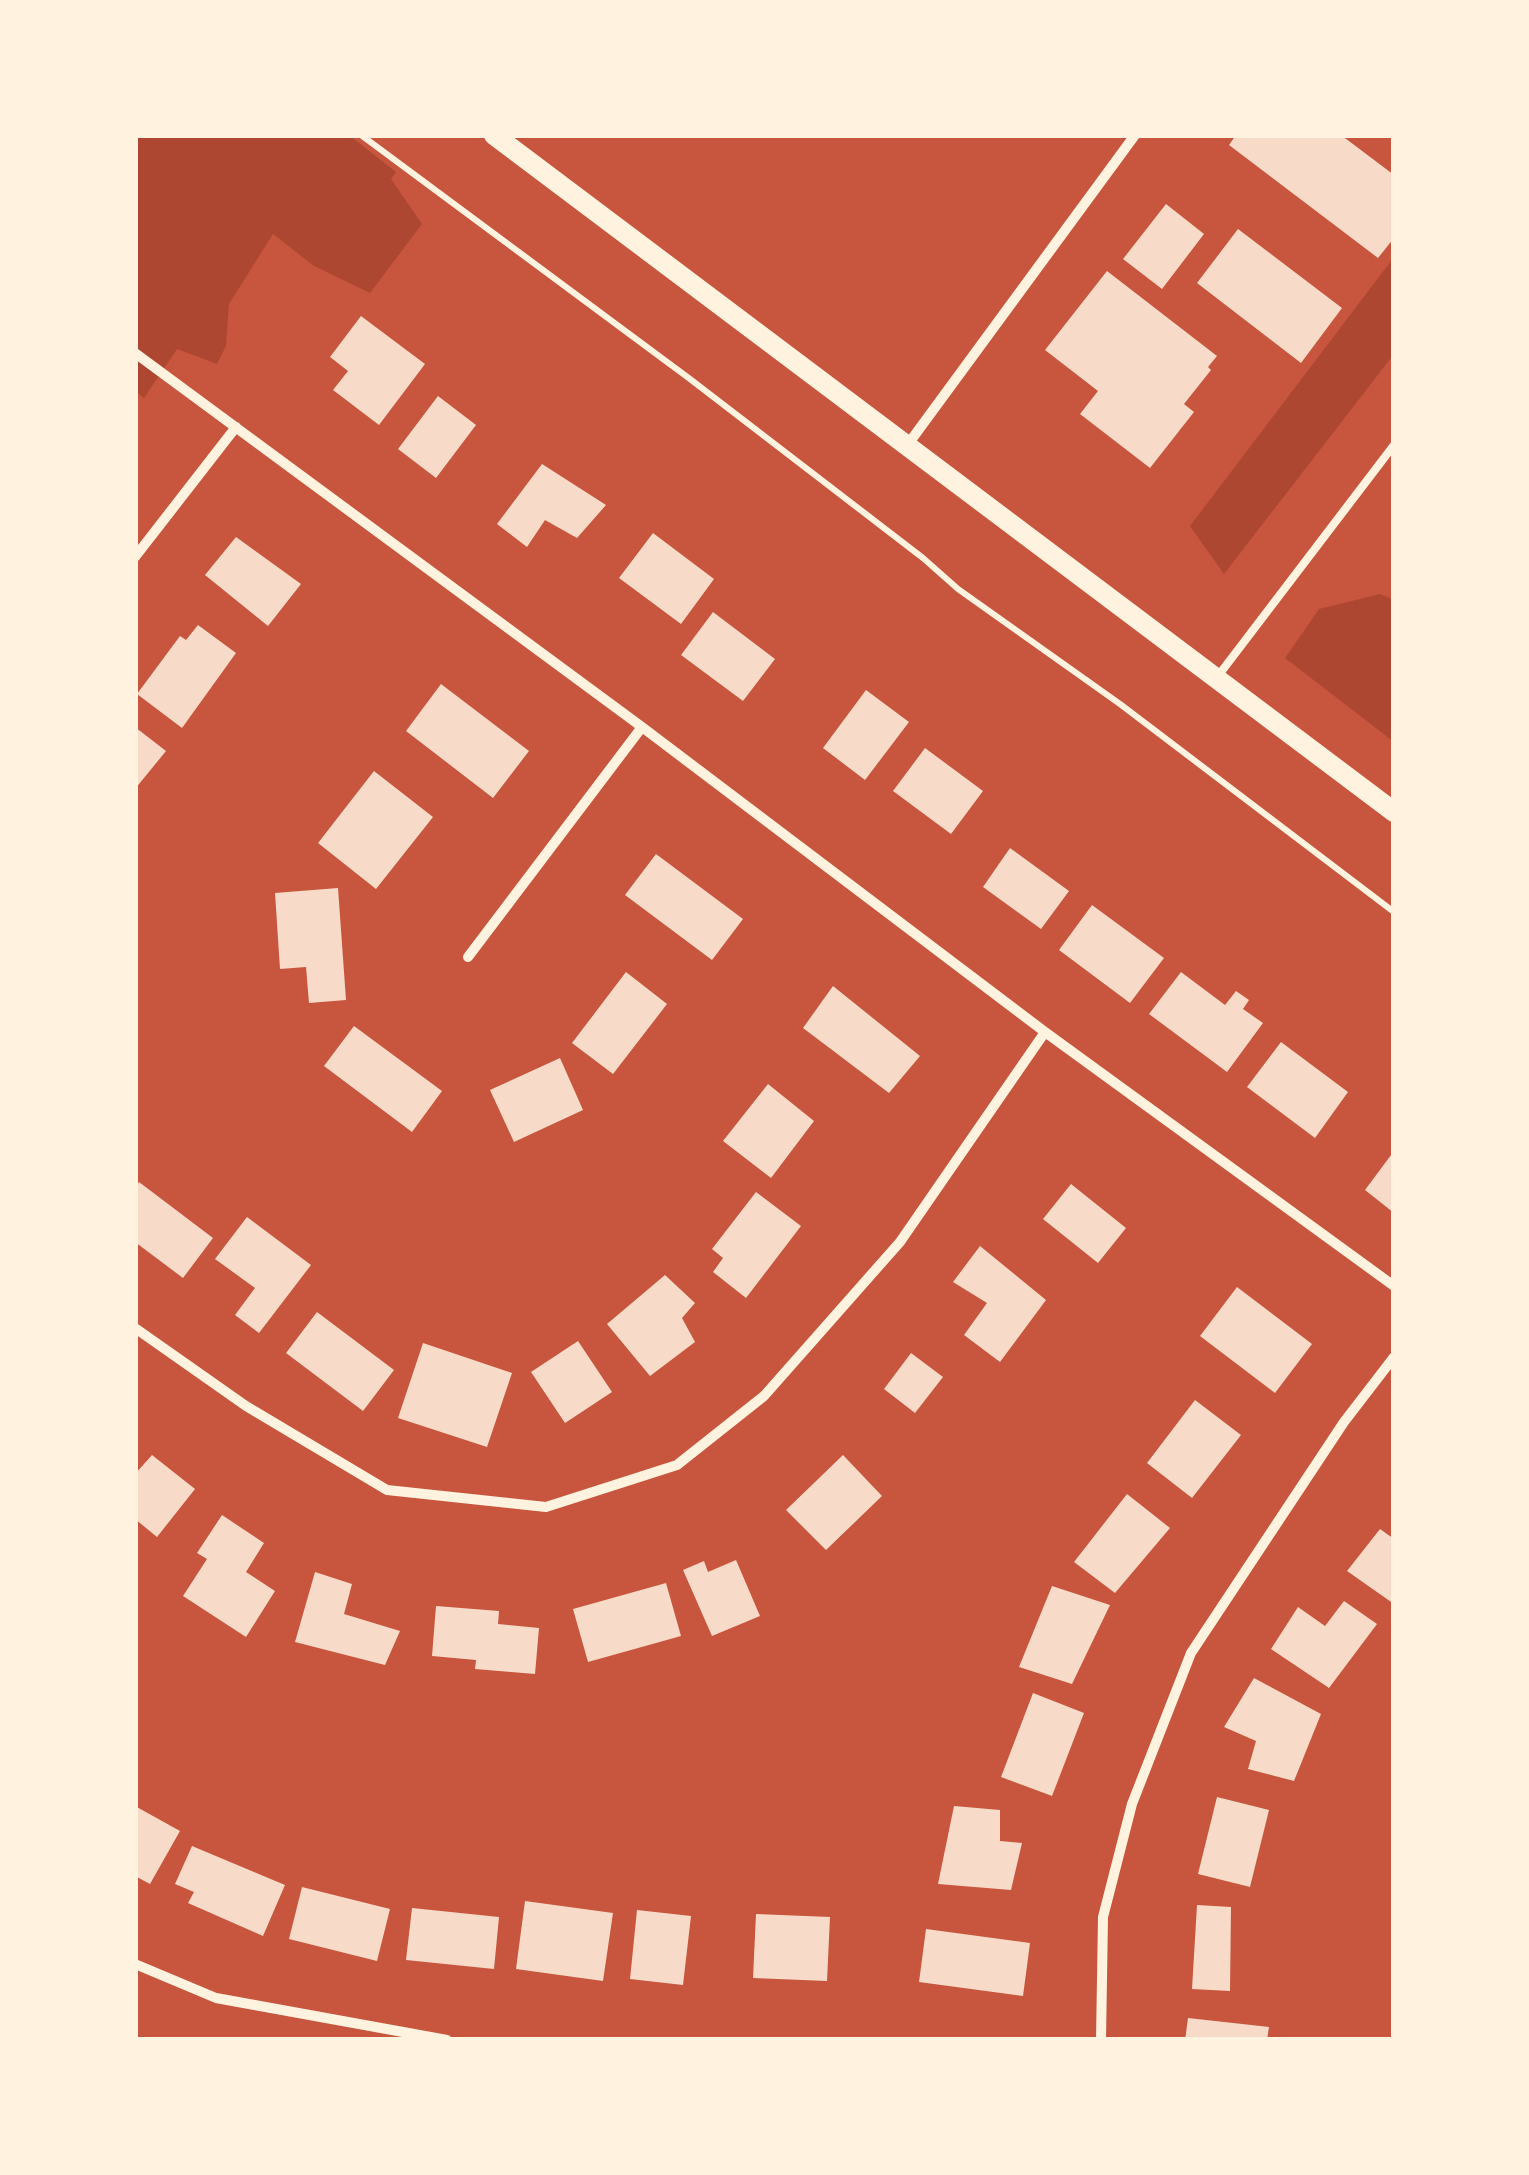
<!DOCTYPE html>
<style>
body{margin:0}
#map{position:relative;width:1529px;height:2175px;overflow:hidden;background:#c8553d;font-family:"Libre Baskerville",serif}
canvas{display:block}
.frame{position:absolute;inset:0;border:138px solid #fff3e0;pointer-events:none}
</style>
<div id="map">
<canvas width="1529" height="2175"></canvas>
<div class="frame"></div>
</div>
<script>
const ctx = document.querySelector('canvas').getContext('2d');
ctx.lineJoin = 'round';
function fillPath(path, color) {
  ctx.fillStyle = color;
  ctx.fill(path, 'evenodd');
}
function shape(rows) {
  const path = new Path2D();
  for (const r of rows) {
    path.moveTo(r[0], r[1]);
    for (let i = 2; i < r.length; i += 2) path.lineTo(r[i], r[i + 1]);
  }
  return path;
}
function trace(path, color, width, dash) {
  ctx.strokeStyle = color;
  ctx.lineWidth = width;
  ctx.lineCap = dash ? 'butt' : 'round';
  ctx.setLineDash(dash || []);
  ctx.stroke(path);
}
fillPath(shape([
 [135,135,349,135,396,172,391,179,422,224,370,293,314,266,273,234,229,304,226,346,217,364,177,349,144,398,135,391],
 [1394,257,1394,354,1224,574,1190,526],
 [1380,594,1394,600,1394,742,1285,658,1319,609]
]), '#ae4732');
fillPath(shape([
 [1236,135,1341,135,1394,175,1394,238,1378,258,1229,145],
 [1166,204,1204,234,1162,289,1123,259],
 [1238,229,1342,308,1301,363,1197,283],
 [1107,271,1217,356,1208,367,1211,370,1184,404,1194,412,1150,468,1080,414,1098,391,1045,350],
 [361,316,425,364,379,425,333,390,348,371,330,357],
 [438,396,476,425,436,478,398,449],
 [542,464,606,505,577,538,545,520,527,547,497,524],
 [653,533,714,579,681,624,619,578],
 [236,537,301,584,268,626,205,575],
 [713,612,775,659,743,701,681,655],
 [198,625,236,653,182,728,137,694,180,636,186,640],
 [441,684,529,751,493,798,406,731],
 [866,690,909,722,865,780,823,748],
 [135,727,166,751,135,789],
 [925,748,983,791,951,834,893,791],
 [374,771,433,817,376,889,318,843],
 [1010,848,1069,891,1041,929,983,887],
 [656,854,743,919,712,960,625,895],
 [338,888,346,1000,309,1003,306,967,280,969,275,893],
 [1092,905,1164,958,1130,1003,1059,950],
 [626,972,667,1004,613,1074,572,1043],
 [1181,972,1225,1005,1236,991,1249,1000,1243,1009,1263,1023,1227,1072,1149,1014],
 [833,986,920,1056,889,1093,803,1028],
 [354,1026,442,1091,412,1132,324,1066],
 [1281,1042,1348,1092,1315,1138,1247,1087],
 [560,1058,583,1110,514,1142,490,1090],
 [768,1084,814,1121,771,1178,723,1141],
 [1394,1151,1394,1213,1365,1190],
 [139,1182,213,1238,183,1278,135,1242,135,1188],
 [1071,1184,1126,1228,1098,1263,1043,1219],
 [756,1192,801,1226,746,1298,713,1272,723,1258,712,1249],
 [247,1217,311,1265,259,1333,235,1315,255,1288,215,1259],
 [980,1246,1046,1300,1000,1362,964,1335,987,1303,953,1282],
 [665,1275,695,1303,682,1318,695,1342,650,1376,607,1324],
 [1237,1287,1312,1344,1275,1393,1200,1336],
 [317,1312,394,1370,363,1411,286,1353],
 [578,1341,612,1392,565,1423,531,1372],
 [423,1343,512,1373,487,1447,398,1418],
 [911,1353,943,1377,915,1413,884,1389],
 [1195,1400,1241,1435,1192,1498,1147,1463],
 [152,1455,195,1489,157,1537,135,1519,135,1474],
 [843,1455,882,1496,826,1550,786,1510],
 [1127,1494,1170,1528,1115,1593,1074,1562],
 [222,1515,264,1543,246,1572,275,1591,246,1637,183,1596,207,1559,197,1553],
 [1380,1529,1394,1539,1394,1604,1347,1571],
 [736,1560,760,1616,712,1636,683,1570,704,1561,708,1572],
 [315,1572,352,1584,344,1614,400,1631,385,1665,295,1642],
 [666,1583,681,1636,588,1662,573,1609],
 [1052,1586,1110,1605,1072,1684,1019,1667],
 [1344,1601,1377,1624,1329,1688,1271,1649,1298,1607,1325,1626],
 [436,1606,499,1611,498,1624,539,1628,535,1674,475,1669,476,1660,432,1656],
 [1254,1678,1321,1714,1294,1781,1248,1769,1256,1741,1224,1727],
 [1033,1693,1084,1713,1052,1796,1001,1777],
 [1217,1797,1269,1810,1250,1887,1198,1874],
 [135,1806,180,1831,150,1884,135,1876],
 [954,1806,1000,1810,1000,1841,1022,1843,1011,1890,938,1884],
 [192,1846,285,1885,263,1936,188,1903,194,1892,175,1884],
 [302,1887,390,1909,377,1961,289,1939],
 [525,1901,613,1913,603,1981,516,1969],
 [1197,1905,1231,1907,1230,1991,1192,1989],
 [412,1908,499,1917,494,1969,406,1960],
 [637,1910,691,1916,683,1985,630,1979],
 [756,1914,830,1917,827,1981,753,1978],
 [926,1929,1030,1943,1023,1996,919,1982],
 [1188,2018,1269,2027,1267,2040,1185,2040]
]), '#f7dbc8');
trace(shape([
 [361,135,690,379,923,558,958,589,1120,704,1394,912]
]), '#fff3e0', 6);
trace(shape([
 [1218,676,1394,445]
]), '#fff3e0', 8);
trace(shape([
 [135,353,642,727,1045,1032,1394,1286],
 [906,447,1135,135],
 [135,557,236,427],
 [468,957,642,727],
 [135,1328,246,1406,387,1490,546,1507,677,1465,764,1396,900,1242,1045,1032],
 [135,1964,216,1998,447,2040],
 [1101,2040,1103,1917,1132,1804,1191,1653,1344,1422,1394,1357]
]), '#fff3e0', 10);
trace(shape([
 [494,135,1394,812]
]), '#fff3e0', 20);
</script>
